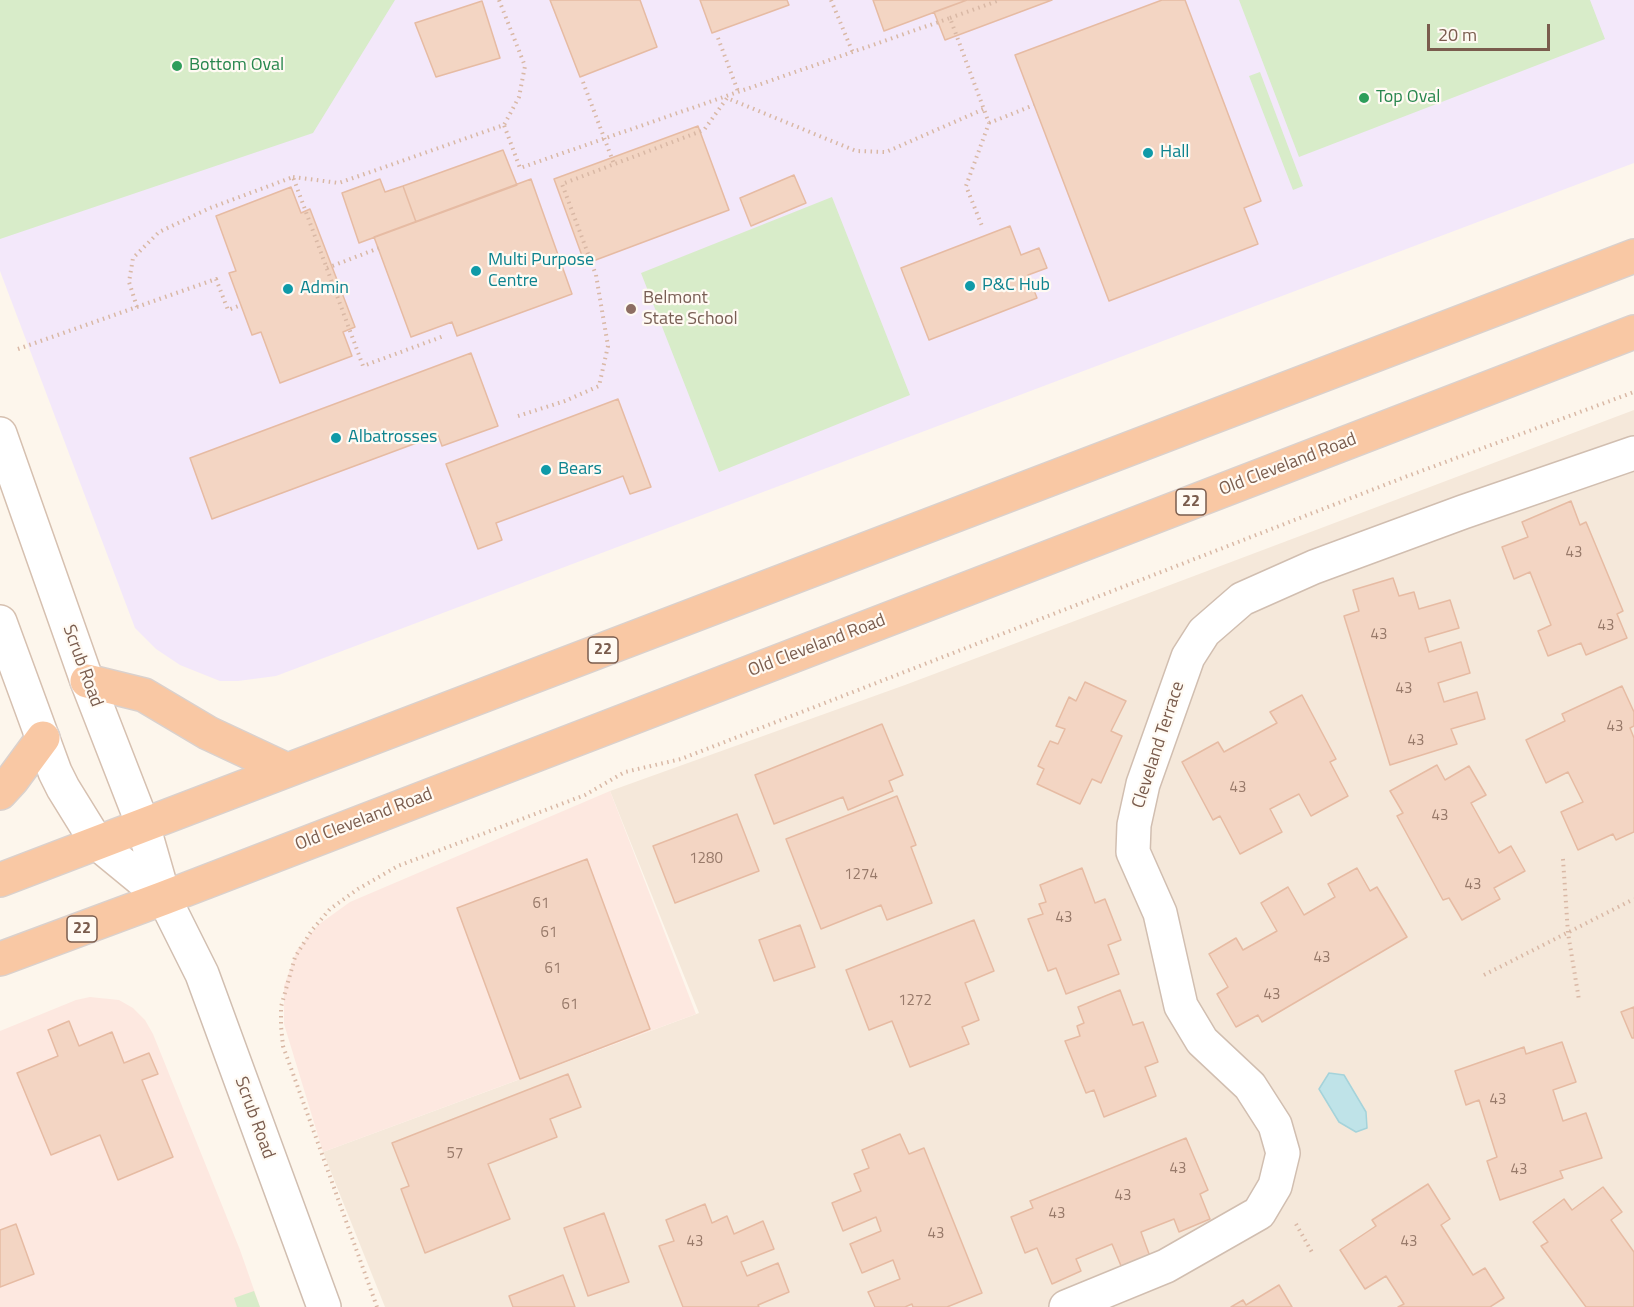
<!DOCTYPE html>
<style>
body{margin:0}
#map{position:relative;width:1634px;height:1307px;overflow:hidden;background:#fdf6ec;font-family:"Titillium Web",sans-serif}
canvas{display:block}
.scale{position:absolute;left:1427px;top:24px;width:123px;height:27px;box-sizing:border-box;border:3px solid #7a5c4d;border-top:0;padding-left:8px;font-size:18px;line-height:21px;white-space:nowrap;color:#7a5c4d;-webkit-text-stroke:4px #fffaf3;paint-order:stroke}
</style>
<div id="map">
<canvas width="1634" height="1307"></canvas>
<div class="scale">20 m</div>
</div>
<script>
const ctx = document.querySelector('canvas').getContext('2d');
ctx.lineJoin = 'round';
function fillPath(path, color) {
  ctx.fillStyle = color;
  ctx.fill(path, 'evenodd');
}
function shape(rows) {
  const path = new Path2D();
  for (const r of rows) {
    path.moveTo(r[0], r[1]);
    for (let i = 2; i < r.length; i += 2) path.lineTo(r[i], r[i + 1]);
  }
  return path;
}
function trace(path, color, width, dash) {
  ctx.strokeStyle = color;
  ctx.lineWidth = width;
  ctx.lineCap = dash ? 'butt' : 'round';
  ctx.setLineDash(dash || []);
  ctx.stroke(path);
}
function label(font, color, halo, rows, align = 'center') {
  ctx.font = font + ' "Titillium Web",sans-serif';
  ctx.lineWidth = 4.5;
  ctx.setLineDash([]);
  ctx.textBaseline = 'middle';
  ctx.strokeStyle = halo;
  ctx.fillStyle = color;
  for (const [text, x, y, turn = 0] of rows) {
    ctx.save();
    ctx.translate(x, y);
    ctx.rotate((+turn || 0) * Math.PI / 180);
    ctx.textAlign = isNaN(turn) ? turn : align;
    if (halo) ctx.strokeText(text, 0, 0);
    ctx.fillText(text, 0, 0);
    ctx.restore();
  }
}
fillPath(shape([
 [1634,410,1634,1307,385,1307,323,1152,699,1013,610,791,905,685]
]), '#f5e8da');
fillPath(shape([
 [610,791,696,1014,323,1152,284,1024,284,986,297,950,318,925,350,902],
 [90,997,119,1000,133,1008,145,1020,153,1034,240,1250,260,1307,0,1307,0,1031,76,1000]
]), '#fde8e0');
fillPath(shape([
 [0,0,1634,0,1634,163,276,676,238,681,220,681,180,665,156,649,135,628,0,271]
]), '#f3e8fa');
fillPath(shape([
 [0,0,395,0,313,133,0,239],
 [1239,0,1590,0,1605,39,1299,157],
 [1260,72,1303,186,1293,190,1249,76],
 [832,197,910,395,719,472,641,273],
 [254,1291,260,1307,237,1307,234,1298]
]), '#d8ecc9');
const water = shape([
 [1329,1073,1344,1075,1366,1112,1367,1128,1356,1132,1339,1122,1319,1089,1329,1073]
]);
fillPath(water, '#bfe3e8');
trace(water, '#a5d3da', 1.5);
const building = shape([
 [550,0,640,0,657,47,580,77,550,0],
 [700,0,787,0,789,5,712,33,700,0],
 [873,0,967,0,884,31,873,0],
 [967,0,1052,0,945,40,934,12,967,0],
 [1162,0,1185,0,1261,201,1244,208,1258,244,1109,301,1015,55,1162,0],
 [482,1,500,58,436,77,415,23,482,1],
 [698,126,729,210,585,264,554,179,698,126],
 [503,150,517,185,416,222,403,186,503,150],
 [794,175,806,203,751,226,740,198,794,175],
 [380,179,385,192,403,186,416,222,359,243,342,193,380,179],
 [531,179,572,294,457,336,452,322,411,337,374,237,531,179],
 [291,187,301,213,310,209,355,327,343,332,352,356,280,383,261,332,252,335,229,273,236,271,216,216,291,187],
 [1010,226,1021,255,1039,248,1047,268,1028,275,1037,298,929,340,901,268,1010,226],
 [471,353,498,426,442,446,438,435,212,519,190,458,471,353],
 [618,399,651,487,630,494,623,476,496,523,502,540,478,549,446,464,618,399],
 [1571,501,1580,525,1586,522,1623,611,1617,614,1627,638,1586,655,1581,643,1548,656,1538,631,1551,625,1530,572,1514,579,1502,547,1528,537,1522,522,1571,501],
 [1393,578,1399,596,1414,592,1419,609,1450,600,1459,628,1425,638,1429,652,1461,642,1470,673,1438,683,1444,702,1477,692,1485,719,1451,729,1457,744,1390,765,1344,616,1359,611,1353,590,1393,578],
 [1085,682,1126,701,1111,731,1122,736,1101,783,1092,779,1080,804,1037,784,1044,769,1038,766,1050,741,1058,744,1065,729,1056,726,1069,697,1076,701,1085,682],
 [1622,686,1634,712,1634,726,1630,728,1634,738,1634,832,1616,840,1613,834,1578,850,1561,812,1583,802,1568,772,1546,783,1526,740,1565,721,1562,714,1622,686],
 [1302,695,1336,759,1330,762,1348,796,1311,816,1299,794,1270,809,1282,832,1240,854,1220,816,1213,820,1182,762,1218,742,1224,752,1277,723,1270,712,1302,695],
 [882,724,903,775,889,781,893,791,848,810,843,797,774,824,755,775,882,724],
 [1437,765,1445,780,1469,766,1486,795,1471,803,1499,853,1511,846,1525,871,1494,888,1500,899,1462,920,1449,898,1443,900,1397,816,1403,813,1390,791,1437,765],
 [897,796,916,845,911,847,932,903,887,920,881,905,821,929,786,839,897,796],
 [737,814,759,871,675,903,653,846,737,814],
 [587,859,650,1029,520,1079,457,908,587,859],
 [1082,868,1095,903,1105,899,1121,940,1108,945,1119,974,1066,994,1056,968,1048,971,1028,919,1043,914,1039,904,1046,902,1040,885,1082,868],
 [1357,868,1370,891,1377,887,1407,937,1262,1022,1258,1015,1236,1027,1217,994,1228,987,1209,954,1236,938,1243,950,1277,931,1261,903,1288,887,1304,915,1335,897,1328,884,1357,868],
 [974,920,994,971,965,983,979,1020,962,1027,969,1044,910,1067,892,1021,869,1030,846,970,974,920],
 [800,925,815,967,774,981,759,940,800,925],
 [1120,990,1133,1025,1143,1022,1158,1062,1145,1067,1156,1096,1104,1117,1094,1090,1086,1093,1065,1041,1080,1036,1077,1026,1084,1023,1078,1007,1120,990],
 [1634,1007,1634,1038,1632,1038,1621,1012,1634,1007],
 [69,1021,79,1046,112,1032,124,1063,149,1053,158,1074,142,1080,173,1157,118,1180,100,1135,51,1155,17,1073,58,1056,48,1030,69,1021],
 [1562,1042,1576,1082,1553,1090,1563,1121,1586,1113,1602,1158,1560,1171,1563,1178,1500,1200,1487,1161,1497,1157,1479,1100,1466,1105,1455,1071,1524,1047,1526,1054,1562,1042],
 [568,1074,581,1107,550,1119,557,1137,488,1164,510,1219,425,1253,401,1189,409,1186,392,1143,568,1074],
 [900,1134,909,1154,924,1148,982,1293,947,1307,913,1307,912,1304,905,1307,875,1307,868,1292,900,1279,893,1260,862,1273,850,1244,881,1231,876,1217,843,1231,832,1203,861,1191,854,1174,869,1168,862,1150,900,1134],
 [1186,1138,1208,1190,1200,1194,1210,1219,1179,1232,1174,1219,1141,1232,1152,1262,1124,1273,1112,1244,1076,1259,1081,1271,1052,1284,1037,1248,1025,1253,1011,1217,1033,1208,1030,1201,1186,1138],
 [1428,1184,1450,1219,1441,1225,1473,1275,1485,1268,1504,1298,1490,1307,1398,1307,1404,1304,1386,1276,1365,1289,1340,1250,1376,1226,1372,1220,1428,1184],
 [1603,1187,1622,1212,1611,1220,1634,1252,1634,1307,1586,1307,1541,1246,1548,1242,1533,1222,1564,1199,1572,1210,1603,1187],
 [705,1204,712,1223,727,1216,734,1234,763,1221,774,1249,741,1262,747,1276,778,1263,789,1292,758,1305,759,1307,683,1307,659,1246,674,1241,666,1220,705,1204],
 [604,1213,629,1282,588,1296,564,1228,604,1213],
 [16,1224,34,1274,0,1287,0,1230,16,1224],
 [563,1275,575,1307,513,1307,509,1296,563,1275],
 [1279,1285,1292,1307,1231,1307,1243,1300,1246,1305,1279,1285]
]);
fillPath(building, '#f3d5c3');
trace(building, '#e6bba3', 1.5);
const minor = shape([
 [164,898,202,974,324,1307],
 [1066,1307,1166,1266,1259,1213,1275,1186,1283,1153,1275,1125,1250,1086,1202,1041,1181,1006,1160,913,1133,852,1134,825,1143,784,1188,657,1204,632,1242,599,1314,567,1463,512,1634,453]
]);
const secondary = shape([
 [0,434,87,681,143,825,164,898],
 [0,622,55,772,63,788,97,843,164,898]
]);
const trunk = shape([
 [87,681,144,695,208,733,287,770],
 [0,793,12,780,43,738],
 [0,880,1634,256],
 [0,959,164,898,1634,332]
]);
trace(minor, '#d1beb0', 36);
trace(secondary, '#d6c0b0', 36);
trace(trunk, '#dad1cd', 36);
trace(shape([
 [499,0,525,66,519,97,504,125],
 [831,0,853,53],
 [950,18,1000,0],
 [718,38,739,94],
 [583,82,614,164],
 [989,123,1034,105],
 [293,177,339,183,504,125,520,168,950,18,989,123,966,186,982,226],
 [327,268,379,248],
 [137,307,129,282,133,258,159,232,210,208,293,177,363,366,444,336],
 [18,349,216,279,228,310,241,305],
 [518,416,565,401,599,386,608,346,596,275,562,184,704,130,727,98,856,151,886,152,984,109],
 [1563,859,1568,933,1579,1000],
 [1484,975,1634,899],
 [1296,1224,1313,1254],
 [377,1307,283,1046,281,1026,281,1007,295,957,312,930,330,909,358,889,398,866,585,795,625,772,681,759,1405,477,1634,392]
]), '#d9b8a5', 4, [1.5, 4.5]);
trace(minor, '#fff', 33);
trace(secondary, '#fff', 33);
trace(trunk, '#f9c8a4', 33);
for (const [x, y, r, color] of [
 [177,66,6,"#2e9e5b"],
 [1364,98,6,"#2e9e5b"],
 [1148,153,6,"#0f9aa8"],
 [476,271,6,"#0f9aa8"],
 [970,286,6,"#0f9aa8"],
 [288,289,6,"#0f9aa8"],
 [631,309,6,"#8d6e63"],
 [336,438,6,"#0f9aa8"],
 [546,470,6,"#0f9aa8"]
]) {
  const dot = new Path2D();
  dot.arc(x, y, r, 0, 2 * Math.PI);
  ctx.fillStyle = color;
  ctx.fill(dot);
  trace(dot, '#fffaf3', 2);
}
label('15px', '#987a6a', null, [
 ["43",1574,553],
 ["43",1606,626],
 ["43",1379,635],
 ["43",1404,689],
 ["43",1615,727],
 ["43",1416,741],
 ["43",1238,788],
 ["43",1440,816],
 ["1280",706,859],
 ["1274",861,875],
 ["43",1473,885],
 ["61",541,904],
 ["43",1064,918],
 ["61",549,933],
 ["43",1322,958],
 ["61",553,969],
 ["43",1272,995],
 ["1272",915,1001],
 ["61",570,1005],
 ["43",1498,1100],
 ["57",455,1154],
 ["43",1178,1169],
 ["43",1519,1170],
 ["43",1123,1196],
 ["43",1057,1214],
 ["43",936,1234],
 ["43",695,1242],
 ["43",1409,1242]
]);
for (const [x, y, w] of [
 [1191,502,30],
 [603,650,30],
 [82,929,30]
]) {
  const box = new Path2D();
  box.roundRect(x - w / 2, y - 13, w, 26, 4.5);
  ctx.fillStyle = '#fffaf3';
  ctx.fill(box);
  trace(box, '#7a5c4d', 1.5);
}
label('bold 16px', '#7a5c4d', null, [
 ["22",1191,502],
 ["22",603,650],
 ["22",82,929]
]);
label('18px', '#27864d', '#fffaf3', [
 ["Bottom Oval",189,66],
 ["Top Oval",1376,98]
], 'left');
label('18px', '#0d838f', '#fffaf3', [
 ["Hall",1160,153],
 ["Multi Purpose",488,261],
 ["Centre",488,282],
 ["P&C Hub",982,286],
 ["Admin",300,289],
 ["Albatrosses",348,438],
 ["Bears",558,470]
], 'left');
label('18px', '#785e54', '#fffaf3', [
 ["Belmont",643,299],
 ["State School",643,320]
], 'left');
label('18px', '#7a5c4d', '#fffaf3', [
 ["Old Cleveland Road",1288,465,-21],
 ["Old Cleveland Road",817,646,-21],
 ["Scrub Road",82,666,70],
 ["Cleveland Terrace",1159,745,-72],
 ["Old Cleveland Road",364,820,-21],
 ["Scrub Road",254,1118,70]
]);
</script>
